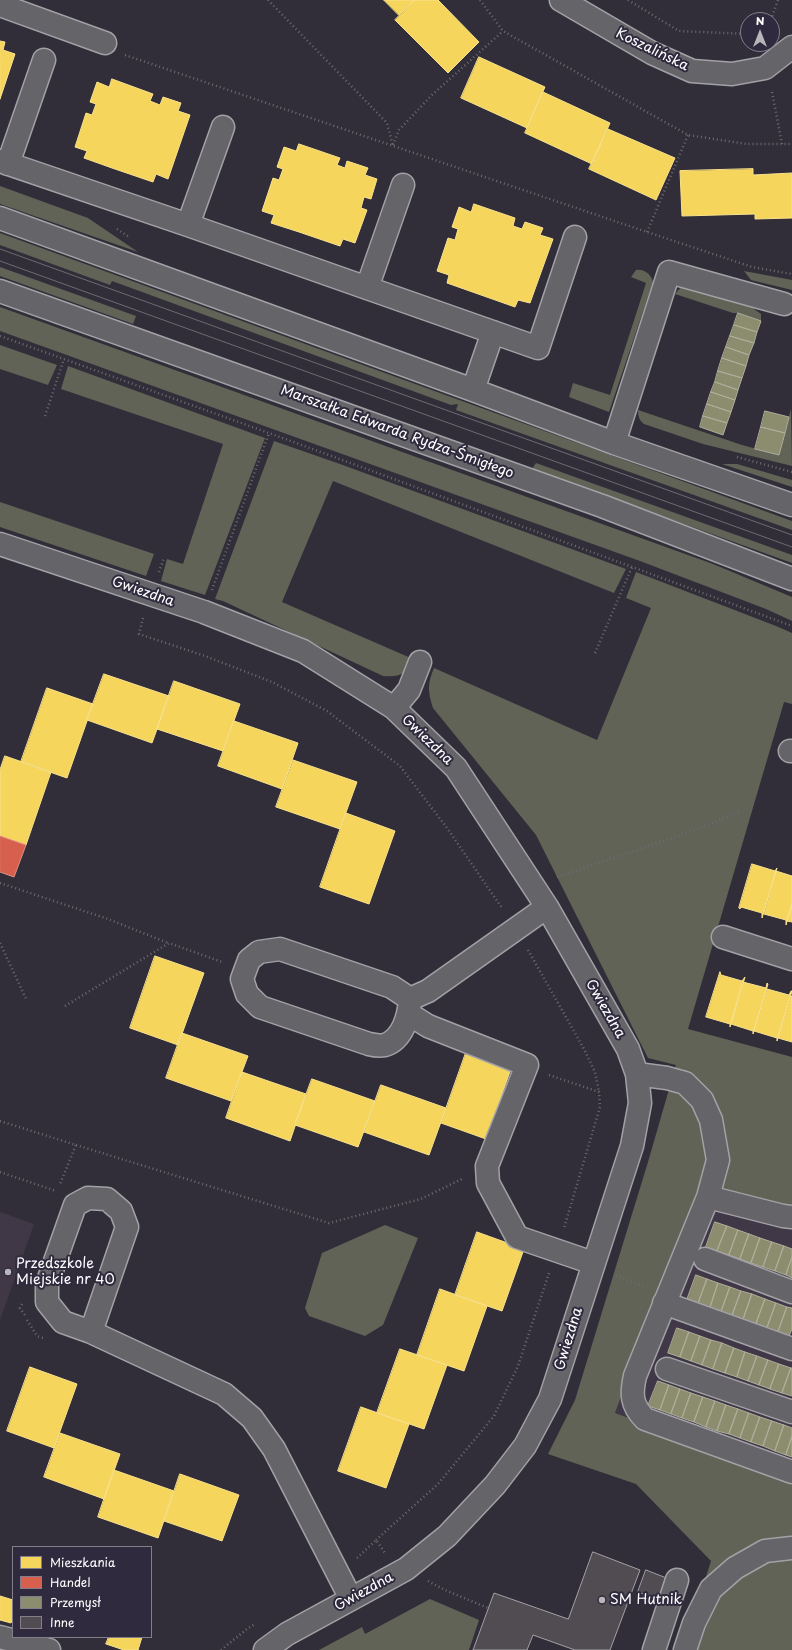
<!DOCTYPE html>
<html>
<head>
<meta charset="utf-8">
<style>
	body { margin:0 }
	#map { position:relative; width:792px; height:1650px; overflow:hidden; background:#312e39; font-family:"Playpen Sans",sans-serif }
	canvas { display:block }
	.legend { position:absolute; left:12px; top:1546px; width:140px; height:92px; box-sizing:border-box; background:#2f2a3d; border:1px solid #827f8b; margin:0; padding:5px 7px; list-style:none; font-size:12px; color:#fff }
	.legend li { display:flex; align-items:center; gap:8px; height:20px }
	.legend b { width:20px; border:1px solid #827f8b }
	.north { position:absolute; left:740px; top:12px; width:40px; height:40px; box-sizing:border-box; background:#2f2a3d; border:1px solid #827f8b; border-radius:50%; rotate:0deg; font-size:11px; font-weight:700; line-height:16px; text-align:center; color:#fff }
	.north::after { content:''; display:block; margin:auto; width:14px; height:18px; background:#b7b6ba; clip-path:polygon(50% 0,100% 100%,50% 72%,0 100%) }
</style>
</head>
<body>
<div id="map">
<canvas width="792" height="1650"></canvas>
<ul class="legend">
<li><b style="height:11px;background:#f6d55c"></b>Mieszkania</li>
<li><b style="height:11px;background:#d6604d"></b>Handel</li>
<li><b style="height:11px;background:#8c8c6e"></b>Przemysł</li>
<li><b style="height:11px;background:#514c52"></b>Inne</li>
</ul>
<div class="north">N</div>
</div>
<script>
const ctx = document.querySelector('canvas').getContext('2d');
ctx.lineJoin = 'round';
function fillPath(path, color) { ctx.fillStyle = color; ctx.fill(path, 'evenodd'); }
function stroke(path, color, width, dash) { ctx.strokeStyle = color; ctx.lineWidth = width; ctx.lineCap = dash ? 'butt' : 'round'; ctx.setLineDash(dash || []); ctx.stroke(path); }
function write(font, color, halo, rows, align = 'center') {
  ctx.font = font + ' "Playpen Sans",sans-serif'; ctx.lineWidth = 4; ctx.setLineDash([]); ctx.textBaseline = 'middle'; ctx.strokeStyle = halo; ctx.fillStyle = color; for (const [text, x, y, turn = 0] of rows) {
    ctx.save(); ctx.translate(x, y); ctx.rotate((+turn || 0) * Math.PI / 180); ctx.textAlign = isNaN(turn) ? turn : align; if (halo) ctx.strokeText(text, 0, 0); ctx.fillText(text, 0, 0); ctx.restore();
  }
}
const built = new Path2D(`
	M698,1189L792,1219V1477L615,1413Z
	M0,1212L34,1224L0,1320Z`);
const green = new Path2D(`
	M0,186L88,218L138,252L0,204Z
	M0,233L792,521V530L456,410L458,404L451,405L112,281L110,285L0,245Z
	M0,267L136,316L133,324L0,276Z
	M636,270C644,269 651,274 653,282L609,412L569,397L573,383L610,395L646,283L631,277Z
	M744,271L792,280V290L751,280Z
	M682,286L743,301L761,314V321L738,313H733L675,294Z
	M0,307L713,564L792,597V621L766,609L640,561L0,331Z
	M0,345L57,365L48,385L0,369Z
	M68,366L265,438L205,595L161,581L167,559L183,564L223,444L61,389Z
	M791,409L792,466L703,444L644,424C639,420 638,416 638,410L742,445L779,455Z
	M274,441L340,464L626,569L614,593L333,481L282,602L413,659C404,675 401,677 383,676L223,601L215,599Z
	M536,463L792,555V563L532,469Z
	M722,464H737L792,480V487Z
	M0,502L154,554L146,576L0,527Z
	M636,572L776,626L792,633V704L784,702L688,1029L792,1057V1219L698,1189L615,1413L792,1477V1650H683L711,1561L636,1484L548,1454L575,1400L648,1162L676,1065L648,1058L536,835L433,708C428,691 427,685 434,668L597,740L651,608L626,598Z
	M385,1225L418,1238L383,1325L365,1336L309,1316L305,1308L322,1253Z
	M430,1599L479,1620L469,1650H319L362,1627L365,1634Z`);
const homes = new Path2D(`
	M384,0H415L399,15Z
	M415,0H438L479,42L448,73L395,20Z
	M0,41L5,42L3,50L15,54L0,99Z
	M479,57L545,87L527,128L461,98Z
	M112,79L153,94L150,101L160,105L163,97L181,103L178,111L190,115L168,179L156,174L153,182L112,168L84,158L87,151L75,147L86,113L92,115L96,104L90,102L97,82L109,87Z
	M543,92L610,123L592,164L525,133Z
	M608,129L675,158L656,200L589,169Z
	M299,144L340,158L337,165L345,168L347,161L368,168L365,175L377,179L371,199L364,197L361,208L367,210L355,243L343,239L340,246L299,232L271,223L274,215L262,211L273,178L279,180L283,169L277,167L284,147L296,151Z
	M753,169V175L792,173V218L755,219V214L682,216L680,171Z
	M474,204L515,218L513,226L522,229L525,222L543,228L540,235L553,239L530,303L518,300L515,307L447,283L449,275L437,271L448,238L455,240L458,229L452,227L459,207L471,212Z
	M104,674L169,696L152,743L87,720Z
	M174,681L240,704L223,751L157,729Z
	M47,688L93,704L67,778L21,762Z
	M234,721L298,743L282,789L218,766Z
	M5,756L51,772L26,845L0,836V770Z
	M293,760L357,782L340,829L276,807Z
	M346,813L395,831L369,904L320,887Z
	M752,864L775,871L777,868L762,918V913L741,907L740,909L739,908Z
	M776,871L792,876V904L786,925V920L764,914Z
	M792,904V922L787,921Z
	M155,956L204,973L178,1045L130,1028Z
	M720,972L721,975L742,981L745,977L730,1027V1024L706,1017Z
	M743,982L766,988L767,983L768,984L753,1034V1031L731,1024Z
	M767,989L789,995L791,991H792L777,1041V1038L754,1031Z
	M791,996H792V1042L778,1038Z
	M182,1033L248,1056L231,1101L166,1078Z
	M467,1050L512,1066L486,1139L441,1123Z
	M242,1072L306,1094L290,1141L226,1118Z
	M312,1079L375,1101L358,1147L295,1125Z
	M381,1085L446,1108L429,1155L364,1132Z
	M477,1232L524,1249L502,1311L455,1295Z
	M440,1289L487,1306L464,1371L417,1355Z
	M400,1349L447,1365L424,1429L377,1413Z
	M30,1367L77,1384L54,1448L7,1431Z
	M361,1407L409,1424L386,1488L338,1471Z
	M60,1433L120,1454L104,1499L44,1477Z
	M114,1470L174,1491L158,1538L98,1517Z
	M180,1474L239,1495L222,1541L164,1521Z
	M0,1596L13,1600V1618L11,1623L0,1620Z
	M109,1637H142L138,1650H124L106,1644Z`);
const shops = new Path2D(`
	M0,836L26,845L14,877L0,872Z`);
const industry = new Path2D(`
	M738,313L761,321L757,332L734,325Z
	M734,325L757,332L754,343L730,336Z
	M730,336L754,343L749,355L726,347Z
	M726,347L749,355L746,366L722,358Z
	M722,358L746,366L742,378L718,371Z
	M718,371L742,378L738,390L715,382Z
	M715,382L738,390L735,400L711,392Z
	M711,392L735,400L731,412L707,404Z
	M707,404L731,412L727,423L703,416Z
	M765,411L789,417L785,433L761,427Z
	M703,416L727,423L723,435L700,427Z
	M761,427L785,433L779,455L755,449Z
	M715,1222L727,1226L717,1251L706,1247Z
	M727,1226L738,1230L729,1255L717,1251Z
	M738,1230L749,1234L740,1259L729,1255Z
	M749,1234L760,1238L751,1263L740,1259Z
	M760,1238L772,1242L763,1267L751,1263Z
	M772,1242L784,1246L775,1271L763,1267Z
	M784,1246L792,1249V1257L786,1275L775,1271Z
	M792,1257V1278L786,1275Z
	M696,1275L707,1279L698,1304L687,1300Z
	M707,1279L718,1283L710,1308L698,1304Z
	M718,1283L730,1287L721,1312L710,1308Z
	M730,1287L741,1291L732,1316L721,1312Z
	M741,1291L752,1294L743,1320L732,1316Z
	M752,1294L765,1299L756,1324L743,1320Z
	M765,1299L776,1303L767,1328L756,1324Z
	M776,1303L787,1307L778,1332L767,1328Z
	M787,1307L792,1308V1329L789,1336L778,1332Z
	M677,1328L689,1332L680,1357L668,1353Z
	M689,1332L700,1336L691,1361L680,1357Z
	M700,1336L711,1340L702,1365L691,1361Z
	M711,1340L722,1343L713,1369L702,1365Z
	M722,1343L734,1348L725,1373L713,1369Z
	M734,1348L745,1352L737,1377L725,1373Z
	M745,1352L757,1356L748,1381L737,1377Z
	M757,1356L768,1360L759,1385L748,1381Z
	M768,1360L779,1364L770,1389L759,1385Z
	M779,1364L791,1368L782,1393L770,1389Z
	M791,1368H792V1396L782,1393Z
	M658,1381L669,1385L660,1410L648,1406Z
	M669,1385L680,1389L671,1414L660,1410Z
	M680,1389L691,1393L682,1418L671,1414Z
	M691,1393L703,1397L694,1422L682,1418Z
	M703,1397L715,1401L706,1427L694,1422Z
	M715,1401L726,1405L717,1431L706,1427Z
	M726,1405L738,1409L729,1434L717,1431Z
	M738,1409L749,1413L740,1438L729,1434Z
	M749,1413L760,1417L751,1442L740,1438Z
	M760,1417L772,1421L763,1446L751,1442Z
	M772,1421L784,1425L775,1451L763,1446Z
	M784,1425L792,1428V1436L786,1455L775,1451Z
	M792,1436V1457L786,1455Z`);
const building = new Path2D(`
	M593,1552L640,1570L610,1650H575L533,1635L527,1650H473L494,1593L568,1619Z
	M646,1570L669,1579L661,1601L638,1592Z`);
const path = new Path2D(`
	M268,0L387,123L393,146
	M480,0L503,31L688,135L747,144H792
	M628,0L679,31L748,34
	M771,20L778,0
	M125,55L647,232L752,267L792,274
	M772,92L782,144
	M393,145L399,130L432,95L503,31
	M117,229L129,237
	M647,232L688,135
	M0,336L269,433L792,626
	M45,416L64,359
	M737,457L792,472
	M159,572L164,558
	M212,590L269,433
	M143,618L139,634L205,656L272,682L327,711L400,766L447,828L502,908
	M595,653L632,567
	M557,877L687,833L740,812
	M0,883L108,919L168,943
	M0,943L27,1001
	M528,950L584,1049L595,1072L599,1092
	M65,1006L169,943L222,962
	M549,1075L599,1092L600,1107L564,1228
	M0,1121L76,1145L60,1184
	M76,1145L329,1223L421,1199L464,1178
	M0,1172L56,1191
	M616,1276L645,1287
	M22,1304L20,1308L25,1315
	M27,1320L37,1336L43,1338
	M376,1540L438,1484L494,1416L518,1366L549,1273
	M357,1558L376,1540L385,1553
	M428,1581L445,1590L488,1608
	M221,1650L247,1629L255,1624`);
const minor = new Path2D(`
	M561,0L652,53L692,71L732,74L765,68L792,47
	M0,5L105,43
	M0,161L188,225L538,348L575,237
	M8,164L44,60
	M0,218L473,390L614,443L792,505
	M188,225L223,127
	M367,288L403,185
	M0,291L602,506L792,579
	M473,390L493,332
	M614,443L669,272L784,304
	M0,544L204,612L303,651L394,708L456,768L547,907L628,1049L637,1074L640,1103L632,1146L550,1399L525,1446L495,1485L447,1536L406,1569L287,1634L265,1650
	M394,708L409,690L420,662
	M790,751H792
	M723,937L792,959
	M410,999C409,1016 403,1039 385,1045C380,1046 373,1045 369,1044L260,1007L247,994L242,979L249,960L259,952L280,949L392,987L410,999L428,991L547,907
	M409,1014L428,1026L527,1065L487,1166L488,1183L517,1237L593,1263
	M637,1074L667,1078L685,1083L702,1100L711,1120L718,1160L708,1197L635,1376C631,1394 631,1405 645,1419L792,1472
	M708,1197L783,1216L792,1217
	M705,1259L792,1292
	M664,1303L792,1349
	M91,1332L127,1227L121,1211L107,1199L88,1198L75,1205L47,1284V1302L63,1322L91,1332L224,1394L252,1418L274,1449L351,1599
	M667,1369L792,1412
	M0,1637L49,1650
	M654,1650L677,1580
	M685,1650L694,1623L711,1589L735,1568L765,1551L792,1548`);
const tram = new Path2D(`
	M0,249L792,535
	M0,261L792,547`);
const markers = [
	[8,1272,4,"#b7b6ba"],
	[602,1600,4,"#b7b6ba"]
];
const streetNames = [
	["Koszalińska",652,50,26],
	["Marszałka Edwarda Rydza-Śmigłego",397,432,20],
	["Gwiezdna",143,592,19],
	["Gwiezdna",427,740,44],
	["Gwiezdna",605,1009,60],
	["Gwiezdna",569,1339,-73],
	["Gwiezdna",364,1592,-29]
];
const poiNames = [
	["Przedszkole",16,1264],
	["Miejskie nr 40",16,1280],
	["SM Hutnik",610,1600]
];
fillPath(built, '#413847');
fillPath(green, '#616357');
fillPath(homes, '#f6d55c');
stroke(homes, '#f9e28d', 1);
fillPath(shops, '#d6604d');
stroke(shops, '#e29082', 1);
fillPath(industry, '#8c8c6e');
stroke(industry, '#aeae9a', 1);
fillPath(building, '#514c52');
stroke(building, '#a2a1a6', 1);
stroke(minor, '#a2a1a6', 25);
stroke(path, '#6d6b71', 2.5, [1, 3]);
stroke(minor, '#656469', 22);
stroke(tram, '#6d6b71', 1);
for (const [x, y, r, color] of markers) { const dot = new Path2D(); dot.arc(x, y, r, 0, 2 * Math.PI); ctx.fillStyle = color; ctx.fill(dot); stroke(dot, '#2f2a3d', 1.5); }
write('14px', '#fff', '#2f2a3d', streetNames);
write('14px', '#fff', '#2f2a3d', poiNames, 'left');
</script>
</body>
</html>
